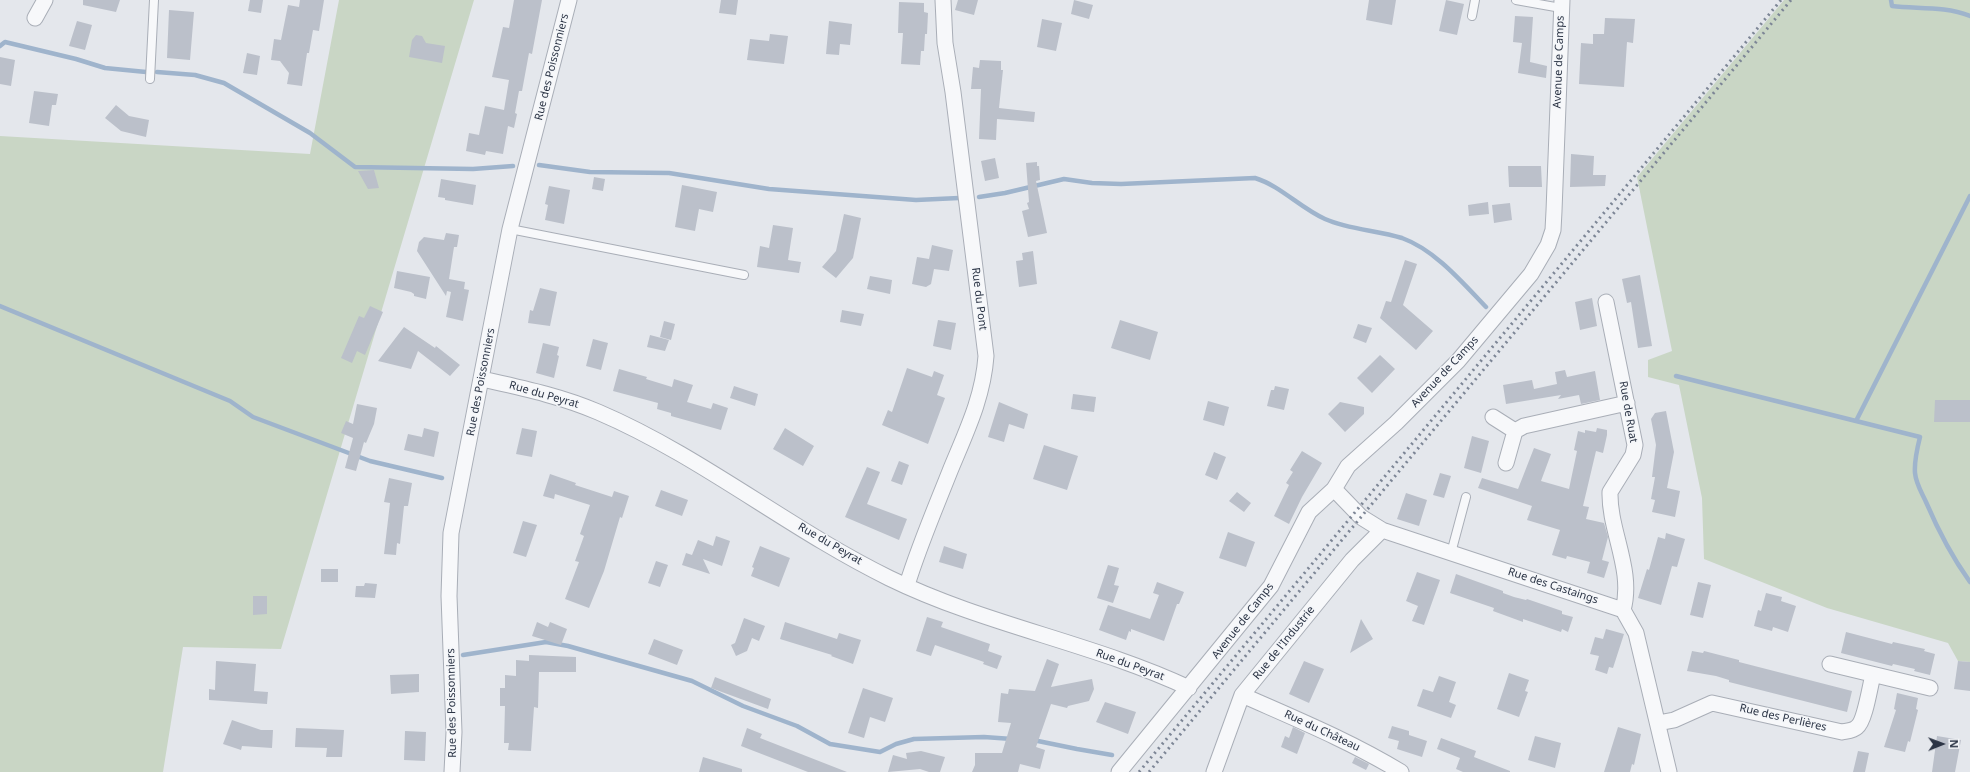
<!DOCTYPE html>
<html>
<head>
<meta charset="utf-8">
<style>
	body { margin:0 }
	#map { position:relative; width:1970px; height:772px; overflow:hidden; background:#e4e7ec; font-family:"Noto Sans",sans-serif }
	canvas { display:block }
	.north { position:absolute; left:1922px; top:724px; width:40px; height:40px; -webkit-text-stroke:3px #f4f6f9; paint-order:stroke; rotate:89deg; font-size:11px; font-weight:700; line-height:16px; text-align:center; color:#2b3445 }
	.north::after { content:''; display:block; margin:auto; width:14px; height:18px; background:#2b3445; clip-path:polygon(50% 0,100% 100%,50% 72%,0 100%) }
</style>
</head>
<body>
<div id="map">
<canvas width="1970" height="772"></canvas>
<div class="north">N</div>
</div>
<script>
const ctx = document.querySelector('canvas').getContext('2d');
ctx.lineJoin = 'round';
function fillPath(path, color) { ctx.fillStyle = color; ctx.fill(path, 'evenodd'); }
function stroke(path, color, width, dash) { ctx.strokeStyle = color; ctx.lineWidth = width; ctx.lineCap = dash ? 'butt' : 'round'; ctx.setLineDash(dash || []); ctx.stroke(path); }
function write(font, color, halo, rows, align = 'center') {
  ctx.font = font + ' "Noto Sans",sans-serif'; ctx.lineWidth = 3; ctx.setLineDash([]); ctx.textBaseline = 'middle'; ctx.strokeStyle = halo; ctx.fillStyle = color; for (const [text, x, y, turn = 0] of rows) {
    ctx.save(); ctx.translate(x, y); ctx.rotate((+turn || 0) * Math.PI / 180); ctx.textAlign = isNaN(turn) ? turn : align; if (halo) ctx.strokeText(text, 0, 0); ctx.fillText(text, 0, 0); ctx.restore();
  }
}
const green = new Path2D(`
	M339,0H474L281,649L183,647L163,772H0V136L310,154Z
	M1784,0H1970V662L1958,661L1948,643L1827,608L1704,559L1702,498L1679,385L1648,377V360L1672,351L1637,177Z`);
const stream = new Path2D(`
	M1891,0L1892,6C1918,9 1945,6 1970,16
	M0,46L5,42L76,59L105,68L146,72
	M157,72L195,75L224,83L310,133L355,167L473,169L513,166
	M539,165L590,172L669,173L769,189L916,200L959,198
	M979,197L1005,193L1064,179L1092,183L1121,184L1255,178C1281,186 1300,208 1325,219C1350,230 1377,230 1402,238C1435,250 1462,282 1486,307
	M0,306L230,401L253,417L370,461L442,478
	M1676,376L1920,437C1917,449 1914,461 1915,473C1916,484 1922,493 1926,502C1938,530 1952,557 1970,582
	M1856,421L1970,196
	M463,655L546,642L568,646L692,681L743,706L797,726L830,744L880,752L896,744L914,739L984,737L1012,739
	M1033,740L1077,749L1112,755`);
const building = new Path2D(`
	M83,0H120L116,12L83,5Z
	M250,0H263L261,13L248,11Z
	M300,0H324L319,31L313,30L309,53H307L302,86L287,84L289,73L280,61L271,60L274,39L281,40L288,5L299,7Z
	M514,0H542L532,54L529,53L522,91H519L515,113L517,114L514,128L508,126L503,154L486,151L485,155L466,151L469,133L479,135L485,106L504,110L509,80L492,77L503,27L509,28Z
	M721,0H738L736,15L719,13Z
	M958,0H978L974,15L955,10Z
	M1074,0L1093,5L1089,19L1071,14Z
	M1369,0H1396L1392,25L1366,20Z
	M1446,0L1464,4L1457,35L1439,31Z
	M899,2L924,3V12L928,13L927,34H925L924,51H921L920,65L901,64L903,33H898Z
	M169,10L194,12L190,60L167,58Z
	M1515,16L1533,17L1530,62L1547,66L1546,78L1518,73L1522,43L1513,42Z
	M1605,18L1635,19L1633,43L1627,42L1624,87L1579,84L1581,43L1593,44V34H1604Z
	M1042,19L1062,23L1056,51L1037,47Z
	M77,21L92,25L85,50L69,46Z
	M829,21L852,24L850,45L840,44L839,55L826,54Z
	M770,34L788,36L784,64L747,60L750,39L769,41Z
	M416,35L422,36L426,43L445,46L442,63L409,57L412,40Z
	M247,53L260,56L257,75L243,73Z
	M0,57L15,60L11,86L0,84Z
	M980,60L1001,61V70H1003L999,108L1035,112L1034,122L997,119L996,140L979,139L981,89H971L973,67L979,68Z
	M34,91L58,94L56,105H52L49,126L29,123Z
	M116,105L129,116L149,120L146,137L121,131L105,118Z
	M1571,154L1594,156L1593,175H1606L1605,186L1570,187Z
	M995,158L999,178L985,181L981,161Z
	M1037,162V166H1039L1040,180L1036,181L1047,233L1028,237L1022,211L1029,209L1027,203L1029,202L1026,163Z
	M1508,166H1541L1542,187H1509Z
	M374,170L379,188L368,189L358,171Z
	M594,177L605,179L603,191L592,189Z
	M441,179L476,185L473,205L445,200V198L438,197Z
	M682,185L717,192L713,212L699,209L695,231L675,227Z
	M549,186L570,190L564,224L545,220L548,205L545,204Z
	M1488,202L1489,214L1469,216L1468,205Z
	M1510,203L1512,220L1494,223L1492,205Z
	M844,214L861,218L853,258L836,278L822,267L836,251Z
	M773,225L793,228L788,260L801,262L799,273L757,267L760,246L769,248Z
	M446,233L459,235L457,247H454L449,279L465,282L464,289L469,290L463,321L446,317L451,292L447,291L446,296L417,251L419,242L424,237L444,240Z
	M932,245L953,250L949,271L934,269L931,284L926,287L912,284L917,257L929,259Z
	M1033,251L1037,284L1019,287L1016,261L1023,260L1022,253Z
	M1405,260L1417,264L1403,305L1433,331L1416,350L1380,318L1386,301L1391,302Z
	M397,271L430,277L426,299L414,296V294L411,292L394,288Z
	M1640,275L1652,346L1638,348L1631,302L1627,303L1622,279Z
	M870,276L892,280L890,294L867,289Z
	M540,288L557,292L550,326L528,323L530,310L533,311Z
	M1592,298L1597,326L1580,330L1575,302Z
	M370,306L383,312L365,355L357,351L352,363L341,358L359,316L364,318Z
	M842,310L864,314L861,326L840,322Z
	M938,320L956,323L951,350L933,346Z
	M1120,320L1158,332L1150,360L1111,348Z
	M664,321L675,324L671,340L660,337Z
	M1358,324L1372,328L1366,343L1353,338Z
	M404,327L435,348L436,346L460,365L450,376L418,351L411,369L378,361Z
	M650,335L669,340L665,351L647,347Z
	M593,339L608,343L601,370L586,366Z
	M543,343L559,347L557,355L559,356L554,378L536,373Z
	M1380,355L1395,369L1372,393L1357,378Z
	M907,368L932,377L934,371L944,375L937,395L945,398L928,444L882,425L888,410L892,412Z
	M619,369L647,377L646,379L672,387L674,379L693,385L687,402L711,409L713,403L728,408L721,430L671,416V413L657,409L658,403L613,391Z
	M1565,370L1567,377L1595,371L1600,400L1581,404L1579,395L1558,399L1561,395L1506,404L1503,385L1532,380L1534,389L1557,384L1555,372Z
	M734,386L758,394L755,406L730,398Z
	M1275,386L1289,389L1284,410L1267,406L1271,390H1274Z
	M1073,394L1096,397L1094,412L1071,409Z
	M1935,400H1970V422H1934Z
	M1208,401L1229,407L1224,426L1203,420Z
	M999,402L1028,414L1024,429L1009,424L1004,442L988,437Z
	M1340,402L1364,407V414L1345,432L1328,414Z
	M357,404L377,408L374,424L366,443L364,442L356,471L345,468L353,438L341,433L346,421L353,424Z
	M1666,411L1674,452L1667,488L1680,491L1675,517L1652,512L1655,500L1651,499L1655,477H1652L1656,445L1651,419L1655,413Z
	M424,428L439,432L434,457L404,450L408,434L422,437Z
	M522,428L537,431L532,457L516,454Z
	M785,428L814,446L803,466L773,449Z
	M1597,428L1607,430V435L1603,453L1596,451L1583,506L1589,507L1586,519L1604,523L1608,537L1602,560L1609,562L1604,578L1587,573L1590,562L1567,556L1566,559L1552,555L1560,530L1527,520L1532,506L1478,488L1482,478L1518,489L1534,448L1551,454L1541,481L1569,489L1577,451L1574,450L1578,431L1585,433V430L1596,432Z
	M1472,436L1489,441L1481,473L1464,468Z
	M1044,445L1078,456L1067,490L1033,479Z
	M1302,451L1322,463L1302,497L1289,524L1274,516L1289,485L1286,483L1293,472L1290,470Z
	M1214,452L1226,457L1217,480L1205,475Z
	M899,461L909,465L902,485L891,481Z
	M867,467L880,472L867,504L907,519L899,540L845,517Z
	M1440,473L1451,476L1444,498L1433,495Z
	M550,474L576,483L575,485L612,497L614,491L629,496L622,518L620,517L604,571L589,608L565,599L579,562L575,561L584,536L580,534L590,505L555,494L554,499L543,496Z
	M389,478L412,483L408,506H404L400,544L397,543L396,555L384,554L390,503L384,502Z
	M661,490L688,500L682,516L655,506Z
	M1237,492L1251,503L1244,512L1229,501Z
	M1406,493L1427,500L1419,526L1397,519Z
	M523,521L537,525L526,557L513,553Z
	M1228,532L1255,542L1246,567L1219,558Z
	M1666,533L1685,539L1677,567L1672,566L1661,605L1638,598L1647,569L1649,570L1658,537L1665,539Z
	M716,536L730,541L722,566L703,559L710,574L682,565L686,553L692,555L698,540L713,546Z
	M760,546L790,558L779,587L751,576L754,568L752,567Z
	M944,546L967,554L963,569L939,562Z
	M656,561L668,565L660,587L648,583Z
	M1108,565L1119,568L1114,585L1119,586L1113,603L1097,598Z
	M321,569H338V582H321Z
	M1417,572L1440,580L1424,625L1412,621L1418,606L1406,601Z
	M1456,574L1503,591V593L1514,597L1526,600L1527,599L1562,611V614L1573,617L1568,632L1562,629L1561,632L1523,619V622L1493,611L1494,608L1450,593Z
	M1157,582L1184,592L1179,604H1177L1164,641L1131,629V632L1129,631L1126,640L1099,630L1108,605L1150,619L1159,595L1153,593Z
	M1698,582L1711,585L1703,618L1690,615Z
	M365,583L377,584L375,598L355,597L356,586H364Z
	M1766,593L1782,597L1781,601L1796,606L1788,632L1773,627L1772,631L1754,626L1758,610L1761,611Z
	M253,596H267V614L253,615Z
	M927,617L943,622L941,627L990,644L988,651L1002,656L997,669L983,664L984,662L935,645L931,656L916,651Z
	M744,618L765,626L759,641L752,638L747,651L736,656L731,645L735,643Z
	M1361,619L1373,639L1350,653Z
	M537,622L548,627L550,622L567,629L561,645L532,636Z
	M785,622L837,639L839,633L861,640L853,664L831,656L832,655L780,639Z
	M1606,629L1624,634L1613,668L1609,667L1607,674L1595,670L1599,656L1590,654L1595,637L1603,639Z
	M1846,632L1892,644L1893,642L1925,649L1924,651L1935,654L1930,675L1914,671L1915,669L1893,664L1892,666L1841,653Z
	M654,639L683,650L677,665L648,654Z
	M1692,651L1703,653L1704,651L1739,660V662L1852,691L1847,712L1729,682V680L1716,676L1687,671Z
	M529,655L576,657V672H539L538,708L534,707L531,751L508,750L509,743H504L505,706H500V688H505V675L516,676V660L529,661Z
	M1047,659L1059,664L1051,687L1092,679L1094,689L1089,701L1068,706L1067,708L1051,704L1036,747L1045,750L1040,769L1020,764L1018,772H972L975,765V753H1002L1011,723L998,722L1001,693L1008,694L1009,689L1035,691Z
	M216,661L256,664L254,691L268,692L267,704L209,700V689L215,690Z
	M1304,661L1324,669L1309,703L1289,694Z
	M1958,661L1970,662V691L1954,689Z
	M1509,673L1529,680L1525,691L1528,692L1519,717L1497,709Z
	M419,674V692L391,694L390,675Z
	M1439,676L1456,682L1449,702L1456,705L1451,718L1417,706L1423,689L1433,692Z
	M715,677L771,699L768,709L711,688Z
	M863,688L893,698L885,722L870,717L864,738L848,733Z
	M1897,693L1918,698L1916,709L1918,710L1910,742L1908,741L1905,752L1884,747L1896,710L1894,709Z
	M1105,702L1136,712L1128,734L1096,722Z
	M232,720L261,730H273L272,748L242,746L241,750L223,744Z
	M1392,726L1409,731V735L1427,741L1422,757L1397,749L1399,741L1388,738Z
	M1293,727L1305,733L1297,754L1281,747L1285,736L1289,738Z
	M1618,727L1641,734L1634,765L1632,764L1630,772H1604Z
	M296,728L344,730L342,757H326L327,748L295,747Z
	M747,728L762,734L760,738L847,772H808L741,746Z
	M405,731L426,732L425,761L404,760Z
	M1535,736L1561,743L1555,768L1528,760Z
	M1937,736L1961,740L1955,772H1932Z
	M1441,738L1476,751L1474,757L1510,771V772H1463L1456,769L1460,758L1437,749Z
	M921,751L945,757L940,772H929L920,769L888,772L893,755L907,759L906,753Z
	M1858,751L1869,753L1865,772H1853Z
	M703,757L742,769V772H699Z
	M1355,757L1369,764L1366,770L1352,763Z`);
const lane = new Path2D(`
	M1516,0L1561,8
	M1472,16L1475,0
	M150,79L154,0
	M510,229L744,275
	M1451,553L1466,497`);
const street = new Path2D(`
	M35,18L45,0
	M1606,302L1635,445L1633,455L1610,492C1609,531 1634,570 1623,610
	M482,379C522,388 561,396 598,412C701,456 789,529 889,578C985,625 1093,643 1189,688
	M1493,417L1515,431
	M1506,463L1515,431L1524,426L1627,403
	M1334,489L1361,517L1382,530L1623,610L1636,633L1669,772
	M907,585C919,546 935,509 950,471C966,432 983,398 986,356L953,92L945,43L943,0
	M1830,664L1930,688
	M1242,695C1296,719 1350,741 1401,772
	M1658,723L1674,720L1712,703L1842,732C1847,731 1853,731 1857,727C1865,721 1870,686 1873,675
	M452,772L454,732L449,596L451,533L510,229L569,0
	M1119,772L1271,586L1309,512L1334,489L1348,466L1396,423L1458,361L1531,274L1548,245L1553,230L1554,211L1562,0
	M1214,772L1242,695L1352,560L1382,530`);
const rail = new Path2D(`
	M1139,772L1781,0
	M1149,772L1791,0`);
const streetNames = [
	["Avenue de Camps",1559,62,-88],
	["Rue des Poissonniers",552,67,-76],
	["Rue du Pont",979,299,83],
	["Avenue de Camps",1445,372,-47],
	["Rue des Poissonniers",481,382,-79],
	["Rue du Peyrat",544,395,16],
	["Rue de Ruat",1628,412,80],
	["Rue du Peyrat",830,544,30],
	["Rue des Castaings",1553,586,18],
	["Avenue de Camps",1243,621,-52],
	["Rue de l'Industrie",1284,643,-51],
	["Rue du Peyrat",1130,665,20],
	["Rue des Poissonniers",452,703,-91],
	["Rue des Perlières",1783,718,13],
	["Rue du Château",1322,731,25]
];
fillPath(green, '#c9d6c5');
stroke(stream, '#9fb4cc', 4.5);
fillPath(building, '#bbc0ca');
stroke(lane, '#a9aeb7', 10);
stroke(street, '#a9aeb7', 17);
stroke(lane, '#f7f8fa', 8);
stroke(street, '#f7f8fa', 15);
stroke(rail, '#7d8696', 3, [2, 4]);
write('11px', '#2b3445', '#f4f6f9', streetNames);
</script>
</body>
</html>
